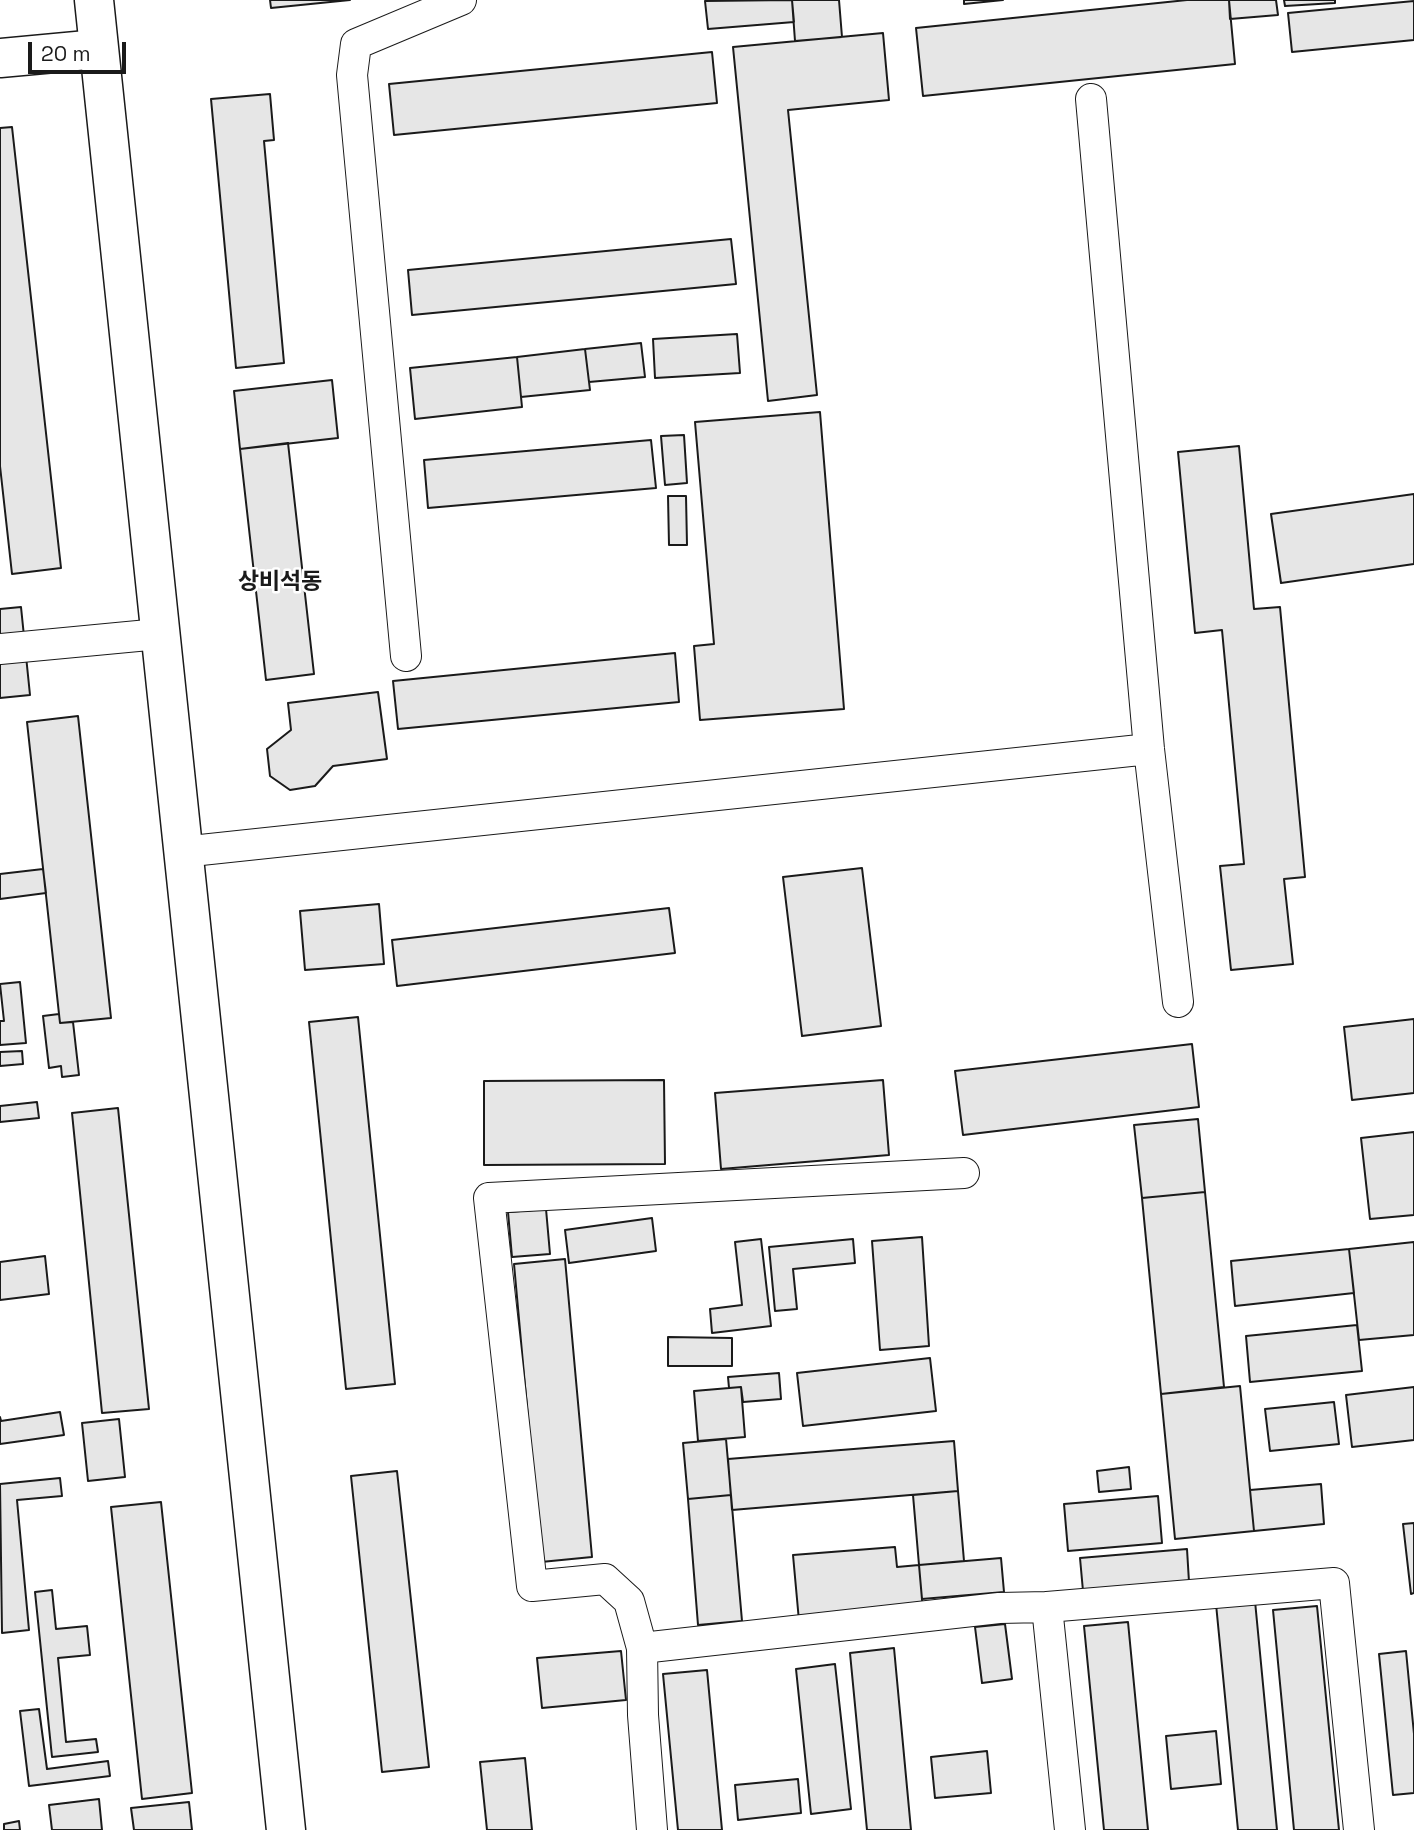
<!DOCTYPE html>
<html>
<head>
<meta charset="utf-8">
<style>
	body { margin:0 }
	#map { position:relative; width:1414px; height:1830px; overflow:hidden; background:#fff; font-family:"Space Grotesk",sans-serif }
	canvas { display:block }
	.scale { position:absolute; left:28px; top:42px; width:98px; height:32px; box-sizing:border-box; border:4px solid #1a1a1a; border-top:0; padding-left:9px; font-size:21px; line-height:24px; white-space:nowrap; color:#1a1a1a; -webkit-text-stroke:5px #fff; paint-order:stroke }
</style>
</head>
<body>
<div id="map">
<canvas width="1414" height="1830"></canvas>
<div class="scale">20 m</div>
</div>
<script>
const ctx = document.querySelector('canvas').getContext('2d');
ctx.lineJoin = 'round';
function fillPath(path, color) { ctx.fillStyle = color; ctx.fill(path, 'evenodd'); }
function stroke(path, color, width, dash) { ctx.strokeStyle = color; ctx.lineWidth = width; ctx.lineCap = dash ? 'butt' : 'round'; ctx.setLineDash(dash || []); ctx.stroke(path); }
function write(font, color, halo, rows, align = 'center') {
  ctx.font = font + ' "Space Grotesk","Noto Sans KR",sans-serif'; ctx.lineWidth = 5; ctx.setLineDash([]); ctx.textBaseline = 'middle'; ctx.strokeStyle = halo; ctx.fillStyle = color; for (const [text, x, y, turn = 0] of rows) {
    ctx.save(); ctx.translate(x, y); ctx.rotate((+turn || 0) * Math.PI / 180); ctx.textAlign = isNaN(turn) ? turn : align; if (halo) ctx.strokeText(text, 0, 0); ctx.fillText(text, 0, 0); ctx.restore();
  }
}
const building = new Path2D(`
	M270,0H350L271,8Z
	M792,0L794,22L708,29L705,1Z
	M792,0H839L842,37L795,41Z
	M964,0H1003L964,4Z
	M1187,0H1229L1235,64L923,96L916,28Z
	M1229,0H1276L1278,15L1230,19Z
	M1284,0H1335V3L1285,6Z
	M1414,1V40L1292,52L1288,13Z
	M883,33L889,100L788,110L817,395L768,401L733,47Z
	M712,52L717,103L394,135L389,84Z
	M270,94L274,140L264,141L284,363L236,368L211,99Z
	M12,127L61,568L12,574L0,466V128Z
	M731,239L736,284L412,315L408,270Z
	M737,334L740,373L655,378L653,339Z
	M641,343L645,377L589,382L585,349Z
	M585,349L590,390L521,397L517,357Z
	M517,357L522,407L415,419L410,368Z
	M332,380L338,438L240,449L234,391Z
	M820,412L844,709L700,720L694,646L714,644L695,422Z
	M684,435L687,483L665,485L661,436Z
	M651,440L656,488L428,508L424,460Z
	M288,443L314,674L266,680L240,449Z
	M1239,446L1254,609L1280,607L1305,877L1284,879L1293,964L1231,970L1220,866L1244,864L1222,630L1195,633L1178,452Z
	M1414,494V564L1281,583L1271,514Z
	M668,496H686L687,545H669Z
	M21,607L30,695L0,698V609Z
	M675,653L679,702L398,729L393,681Z
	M378,692L387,759L333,766L315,786L290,790L270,776L267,749L291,730L288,703Z
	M78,716L111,1018L60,1023L27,722Z
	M862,868L881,1026L802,1036L783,877Z
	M43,869L46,893L0,899V874Z
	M379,904L384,964L305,970L300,911Z
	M669,908L675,953L397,986L392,940Z
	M20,982L26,1043L0,1045V1021H4L0,984Z
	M59,1014L60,1023L73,1022L79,1075L62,1077L61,1066L49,1068L43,1016Z
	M358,1017L395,1384L346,1389L309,1022Z
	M1414,1019V1093L1352,1100L1344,1027Z
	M1192,1044L1199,1107L963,1135L955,1071Z
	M22,1051L23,1064L0,1066V1052Z
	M664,1080L665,1164L484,1165V1081Z
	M883,1080L889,1155L721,1169L715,1093Z
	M37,1102L39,1118L0,1122V1106Z
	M118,1108L149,1409L102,1413L72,1113Z
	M1198,1119L1205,1192L1142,1198L1134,1125Z
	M1414,1132V1215L1370,1219L1361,1138Z
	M1205,1192L1224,1387L1161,1394L1142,1198Z
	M546,1209L550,1254L512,1257L508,1212Z
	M652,1218L656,1251L569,1263L565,1230Z
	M922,1237L929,1346L880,1350L872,1241Z
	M761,1239L771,1326L712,1333L710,1309L742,1305L735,1242Z
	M853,1239L855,1263L793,1269L797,1309L775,1311L769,1247Z
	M1414,1242V1335L1359,1340L1349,1249Z
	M1349,1249L1354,1293L1235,1306L1231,1261Z
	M45,1256L49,1294L0,1300V1262Z
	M565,1259L592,1557L541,1562L514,1264Z
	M1357,1325L1362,1371L1250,1382L1246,1336Z
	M668,1337L732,1338V1366H668Z
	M930,1358L936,1411L803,1426L797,1373Z
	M779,1373L781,1399L743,1402L741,1387L729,1388L728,1377Z
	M1240,1386L1254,1531L1175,1539L1161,1394Z
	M741,1387L745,1437L698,1441L694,1391Z
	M1414,1387V1440L1352,1447L1346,1395Z
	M1334,1402L1339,1444L1270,1451L1265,1409Z
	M60,1412L64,1435L0,1444V1417L1,1421Z
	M119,1419L125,1477L88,1481L82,1423Z
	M726,1439L731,1495L688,1499L683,1443Z
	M954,1441L958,1491L732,1510L728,1459Z
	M1129,1467L1131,1489L1099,1492L1097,1471Z
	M397,1471L429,1767L382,1772L351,1476Z
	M60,1478L62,1496L17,1500L29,1630L2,1633L0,1484Z
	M1321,1484L1324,1524L1254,1531L1250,1490Z
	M958,1491L964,1561L919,1565L913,1495Z
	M731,1495L742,1621L698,1625L688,1499Z
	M1158,1496L1162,1543L1068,1551L1064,1504Z
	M161,1502L192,1793L142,1799L111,1507Z
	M1414,1523V1593L1411,1594L1403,1524Z
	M895,1547L897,1567L919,1565L923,1611L799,1621L793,1555Z
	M1187,1549L1189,1582L1083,1591L1080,1558Z
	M1001,1558L1004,1592L922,1599L919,1565Z
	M52,1590L56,1629L87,1626L90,1655L58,1658L66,1742L96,1739L98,1752L52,1757L35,1592Z
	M1255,1601L1277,1830H1238L1216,1604Z
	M1317,1606L1339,1830H1294L1273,1610Z
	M1128,1622L1148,1830H1104L1084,1626Z
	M1005,1624L1012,1679L982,1683L975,1627Z
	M894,1648L911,1830H867L850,1653Z
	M621,1651L626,1700L542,1708L537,1658Z
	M1406,1651L1414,1734V1793L1393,1795L1379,1654Z
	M835,1664L851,1809L811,1814L796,1669Z
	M707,1670L722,1830H678L663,1674Z
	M39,1709L47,1769L108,1761L110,1776L29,1786L20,1711Z
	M1216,1731L1221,1784L1171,1789L1166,1736Z
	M987,1751L991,1793L935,1798L931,1757Z
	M525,1758L532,1830H487L480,1762Z
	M798,1779L801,1813L738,1820L735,1785Z
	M99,1799L102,1830H52L49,1805Z
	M189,1802L192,1830H134L131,1808Z
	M19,1821L20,1830H4V1824Z`);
const street = new Path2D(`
	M1091,99L1149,749L1178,1002
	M0,649L159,634
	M406,656L352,75L356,44L461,0
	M182,852L1149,749
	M1047,1607L1070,1830
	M642,1648L999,1608L1047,1607L1334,1583L1359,1830
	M652,1830L643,1715L642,1648L629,1601L605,1579L532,1586L489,1198L964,1173`);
const secondary = new Path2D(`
	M0,58L98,49`);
const primary = new Path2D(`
	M94,0L286,1830`);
const quarterNames = [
	["상비석동",280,583]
];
fillPath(building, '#e6e6e6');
stroke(building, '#1a1a1a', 2);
stroke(street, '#1a1a1a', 32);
stroke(secondary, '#1a1a1a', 41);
stroke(primary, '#1a1a1a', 41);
stroke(street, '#fff', 30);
stroke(secondary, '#fff', 38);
stroke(primary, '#fff', 38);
write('bold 23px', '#1a1a1a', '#fff', quarterNames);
</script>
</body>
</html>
